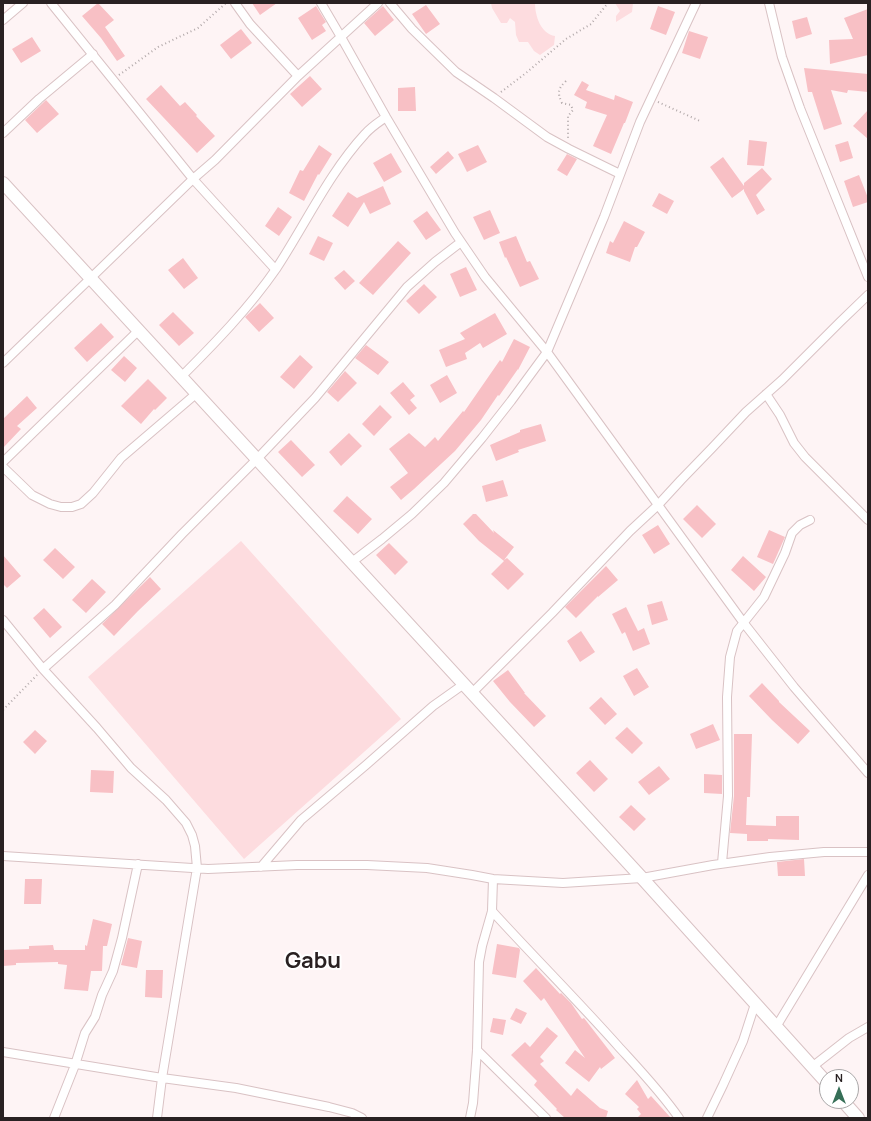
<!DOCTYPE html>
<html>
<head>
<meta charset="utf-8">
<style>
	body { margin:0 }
	#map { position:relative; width:871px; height:1121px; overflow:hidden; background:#fef4f5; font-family:Manrope,sans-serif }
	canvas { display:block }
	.frame { position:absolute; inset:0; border:4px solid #292122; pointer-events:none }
	.north { position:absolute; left:819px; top:1069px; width:40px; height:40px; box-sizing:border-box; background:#fff; border:1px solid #a9a6a7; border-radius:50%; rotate:0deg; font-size:11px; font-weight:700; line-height:16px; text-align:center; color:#292122 }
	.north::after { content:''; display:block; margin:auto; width:14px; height:18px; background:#366f57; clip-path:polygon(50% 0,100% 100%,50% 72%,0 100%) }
</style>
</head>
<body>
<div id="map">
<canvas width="871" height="1121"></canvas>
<div class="frame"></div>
<div class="north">N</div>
</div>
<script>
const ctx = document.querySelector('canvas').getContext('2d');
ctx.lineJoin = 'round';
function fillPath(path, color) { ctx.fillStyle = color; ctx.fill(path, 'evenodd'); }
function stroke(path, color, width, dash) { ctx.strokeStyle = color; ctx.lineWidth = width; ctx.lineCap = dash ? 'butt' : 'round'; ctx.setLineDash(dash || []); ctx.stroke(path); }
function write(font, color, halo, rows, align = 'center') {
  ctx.font = font + ' Manrope,sans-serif'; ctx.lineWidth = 4; ctx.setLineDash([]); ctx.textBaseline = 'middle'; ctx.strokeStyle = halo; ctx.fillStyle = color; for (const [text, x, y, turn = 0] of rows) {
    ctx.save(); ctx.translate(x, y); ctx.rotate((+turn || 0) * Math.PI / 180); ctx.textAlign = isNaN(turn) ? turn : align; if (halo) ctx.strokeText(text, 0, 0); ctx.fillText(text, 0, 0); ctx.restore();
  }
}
const green = new Path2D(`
	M491,3H535C535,16 541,34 555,36L554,45L540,55L534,51L528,42H519L516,35L515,22L510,18L507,23H501L492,8Z
	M615,3H633L632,12L616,22V16L620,11Z
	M241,541L401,719L244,859L88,677Z`);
const building = new Path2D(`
	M98,3L114,20L105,27L125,56L117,61L101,38L82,16Z
	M252,3H277L260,15Z
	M426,5L440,24L426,34L412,14Z
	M316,6L326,22L322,25L326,31L312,40L298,18Z
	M383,6L394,20L375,36L364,23Z
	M658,6L675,12L666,35L650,29Z
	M868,9V55L830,64L829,40L853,39L844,18Z
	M807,17L812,34L796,39L792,21Z
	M241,29L252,43L231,59L220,45Z
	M689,31L708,37L700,59L682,53Z
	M32,37L41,51L21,63L12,49Z
	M804,68L868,74V92L848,90L847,93L831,90L842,124L824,130L812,92H808Z
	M310,76L322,89L302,107L290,94Z
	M582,81L589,85L586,90L614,100L615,95L633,102L625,123H624L611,154L593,146L607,115L585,108L587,102L574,95Z
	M161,85L180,106L185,102L197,115L196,116L215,136L197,153L146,99Z
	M415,87L416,111H398V88Z
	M46,100L59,114L37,133L25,120Z
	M868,110V139L853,126Z
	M749,140L767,142L764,166L747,165Z
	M848,141L853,158L840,162L835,145Z
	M319,145L332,154L319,175L318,174L304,201L289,193L300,170L303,171Z
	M478,145L487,162L467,172L458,154Z
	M448,151L454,158L436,174L430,167Z
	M391,153L402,172L384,182L373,163Z
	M567,154L577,159L567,176L557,170Z
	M723,157L744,186V183L762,168L772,179L756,195L765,210L757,215L744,191V189L732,198L710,167Z
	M859,175L868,198V202L853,207L844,181Z
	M383,186L391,204L370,214L364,202L348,227L332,216L348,192L357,198Z
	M659,193L674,201L667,214L652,206Z
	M278,207L292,217L279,236L265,226Z
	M490,210L500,233L484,240L473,217Z
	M427,211L441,230L426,240L413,221Z
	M624,221L645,232L637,247H635L630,262L606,253L610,241L613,243Z
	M318,236L333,243L324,261L309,254Z
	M516,236L527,262L530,261L539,279L520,287L506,257L505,258L499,242Z
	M398,241L411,253L373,295L359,283Z
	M183,258L198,278L184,289L168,270Z
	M466,267L477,290L460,297L450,274Z
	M344,270L355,281L345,290L334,278Z
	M424,284L437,297L419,314L406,301Z
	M260,303L274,318L259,332L245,317Z
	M173,312L194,333L179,346L159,325Z
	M495,313L507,334L483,348L480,343L465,353L467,359L446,367L439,350L465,339L460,333Z
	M101,323L114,337L87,362L74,348Z
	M514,339L530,347L518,370V369L499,396L498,395L481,420L455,451L414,489L401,500L390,487L408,473L389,449L409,433L425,447L435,437L438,441L463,411L464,412L500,360L502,362Z
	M366,345L389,362L378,375L355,358Z
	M300,355L313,367L294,389L280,377Z
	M124,356L137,368L125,382L111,370Z
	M345,371L357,383L338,402L327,392Z
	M447,375L457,393L440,403L430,385Z
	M148,379L167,398L155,410L154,409L141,424L121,406Z
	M403,382L415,396L410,400L417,408L409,415L390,393Z
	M27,396L37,408L17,426L21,429L3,448V419Z
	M380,405L392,417L374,436L362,424Z
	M541,424L546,441L518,450L519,452L496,461L490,445L520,432V430Z
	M349,433L362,446L341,466L329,452Z
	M291,440L315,465L302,477L278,452Z
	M503,480L508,496L486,502L482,486Z
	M347,496L372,519L358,534L333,511Z
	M697,505L716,524L702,538L683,519Z
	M473,514H476L494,533L493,530L514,547L504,560L507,558L524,574L508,590L491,574L504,561L479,541L463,524Z
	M658,525L670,544L654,554L642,535Z
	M769,530L785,537L773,564L757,557Z
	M389,543L408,562L395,575L376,555Z
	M55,548L75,567L63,579L43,560Z
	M3,555L21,576L7,588L3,584Z
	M743,556L766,577L754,591L731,570Z
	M606,566L618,580L598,597V596L576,618L565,607Z
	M150,577L161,589L138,611L114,636L102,624Z
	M92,579L106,592L86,613L72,600Z
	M662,601L668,620L652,625L647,605Z
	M626,607L638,631L644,628L650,644L633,651L625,632L622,634L612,614Z
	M44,608L62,627L50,638L33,618Z
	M581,631L595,652L580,662L567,641Z
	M637,668L649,687L634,696L623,676Z
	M508,670L525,693H524L546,716L534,727L510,702L493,681Z
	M762,683L779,701V702L810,731L798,744L772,720L749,696Z
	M601,697L617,714L605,725L589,708Z
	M713,724L720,740L696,749L690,734Z
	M627,727L643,743L632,754L615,738Z
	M35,730L47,741L35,754L23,742Z
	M734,734H752L750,797H747L746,825L776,826V816H799V840L768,839V841H747V834L730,833L734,796Z
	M590,760L608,779L594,792L576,773Z
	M659,766L670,779L649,795L638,782Z
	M91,770L114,771L113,793L90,792Z
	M704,774L722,775V794L704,793Z
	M631,805L646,819L634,831L619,817Z
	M804,859L805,876H778L777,862Z
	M25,879H42L41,904H24Z
	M93,919L112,924L107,946H103L102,971H91L88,991L64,989L67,965L58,964V962L16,963V965L3,966V950L29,949V946L53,945L54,950H85V945L87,946Z
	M128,938L142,941L137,968L121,965Z
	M497,944L519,948L520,950L516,978L492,974Z
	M536,968L560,994L561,993L571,1003L582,1019L584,1018L615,1058L601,1069L600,1067L589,1082L565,1063L575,1050L585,1058L544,998L541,1001L523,981Z
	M146,970H163L162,998L145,997Z
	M516,1008L527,1013L521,1024L510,1019Z
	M493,1018L506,1020L503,1035L490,1032Z
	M547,1027L558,1036L540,1057L544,1061L540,1064L571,1096L577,1088L600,1108L608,1111L606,1118H565L556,1110L557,1109L534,1085L537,1081L511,1055L525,1042L530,1047Z
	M637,1080L648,1099L651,1096L671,1118H637L641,1114L637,1109L639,1107L625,1094Z`);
const path = new Path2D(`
	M119,75L158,47L198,28L226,3
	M566,81C558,89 557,92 562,103L571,105L573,110L568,116V138
	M501,92L526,73L566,39L591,24L608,3
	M658,102L700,121
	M3,710L37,675`);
const street = new Path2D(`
	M51,3L193,179L275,269
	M235,3L250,24L298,76
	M321,3L341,37L386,117L455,233L485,277L547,352L743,622L794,687L868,773
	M390,3L412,29L456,72L494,98L547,137L569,149L620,174
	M769,3L782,57L800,108L868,277
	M3,20L23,3
	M3,133L39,99L93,54
	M3,363L193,179L215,160L298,76L378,3
	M182,376C215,343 249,308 276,269C305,225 329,173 365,134C371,127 379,122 386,117
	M766,394L780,415L794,443L805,457L868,520
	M3,462L139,330
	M3,467L32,495L50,504L61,507H72L81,504L93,493L121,458L197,393
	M352,562L382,539L412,514L444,483L482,438L511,401L547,352L604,217L640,122L696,3
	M3,620L43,669L97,728L131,768L166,800L186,823L192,835L195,846L197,868L162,1078L157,1118
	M43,669L115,605L182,534L257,459L315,398L407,287L435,262L461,242
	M472,693L552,613L630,531L658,505L681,480L712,448L746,412L782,380L840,322L868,295
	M3,856L208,869L297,865H367L427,868L472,875L493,879L563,883L642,878L713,865L770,857L824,852H868
	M722,863L728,796L727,697L730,657L737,631L764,597L785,553L792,533L800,525L810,520
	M261,867L301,820L366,765L433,706L464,684
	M492,911C534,957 577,1000 618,1046C639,1069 661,1092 679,1118
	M776,1027L868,875
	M477,1050L546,1118
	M3,1052L162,1078L236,1088L329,1107L352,1113L362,1118
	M812,1067L849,1038L868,1027
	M54,1118L75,1065L85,1033L95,1017L102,995L113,971L122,938L138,864
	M470,1118L473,1103L477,1050L479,962L482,946L492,911L493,879
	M707,1118L723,1085L743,1041L755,1004`);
const secondary = new Path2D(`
	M3,183L642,878L827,1083
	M843,1101L858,1118`);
const townNames = [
	["Gabu",313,962]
];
fillPath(green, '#fddcdf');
fillPath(building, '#f8c0c5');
stroke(street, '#d9c2c4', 10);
stroke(secondary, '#d9c2c4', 14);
stroke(path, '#b2a9aa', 2, [1, 3]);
stroke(street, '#fff', 8);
stroke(secondary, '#fff', 12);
write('bold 22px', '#292122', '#fff', townNames);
</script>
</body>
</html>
